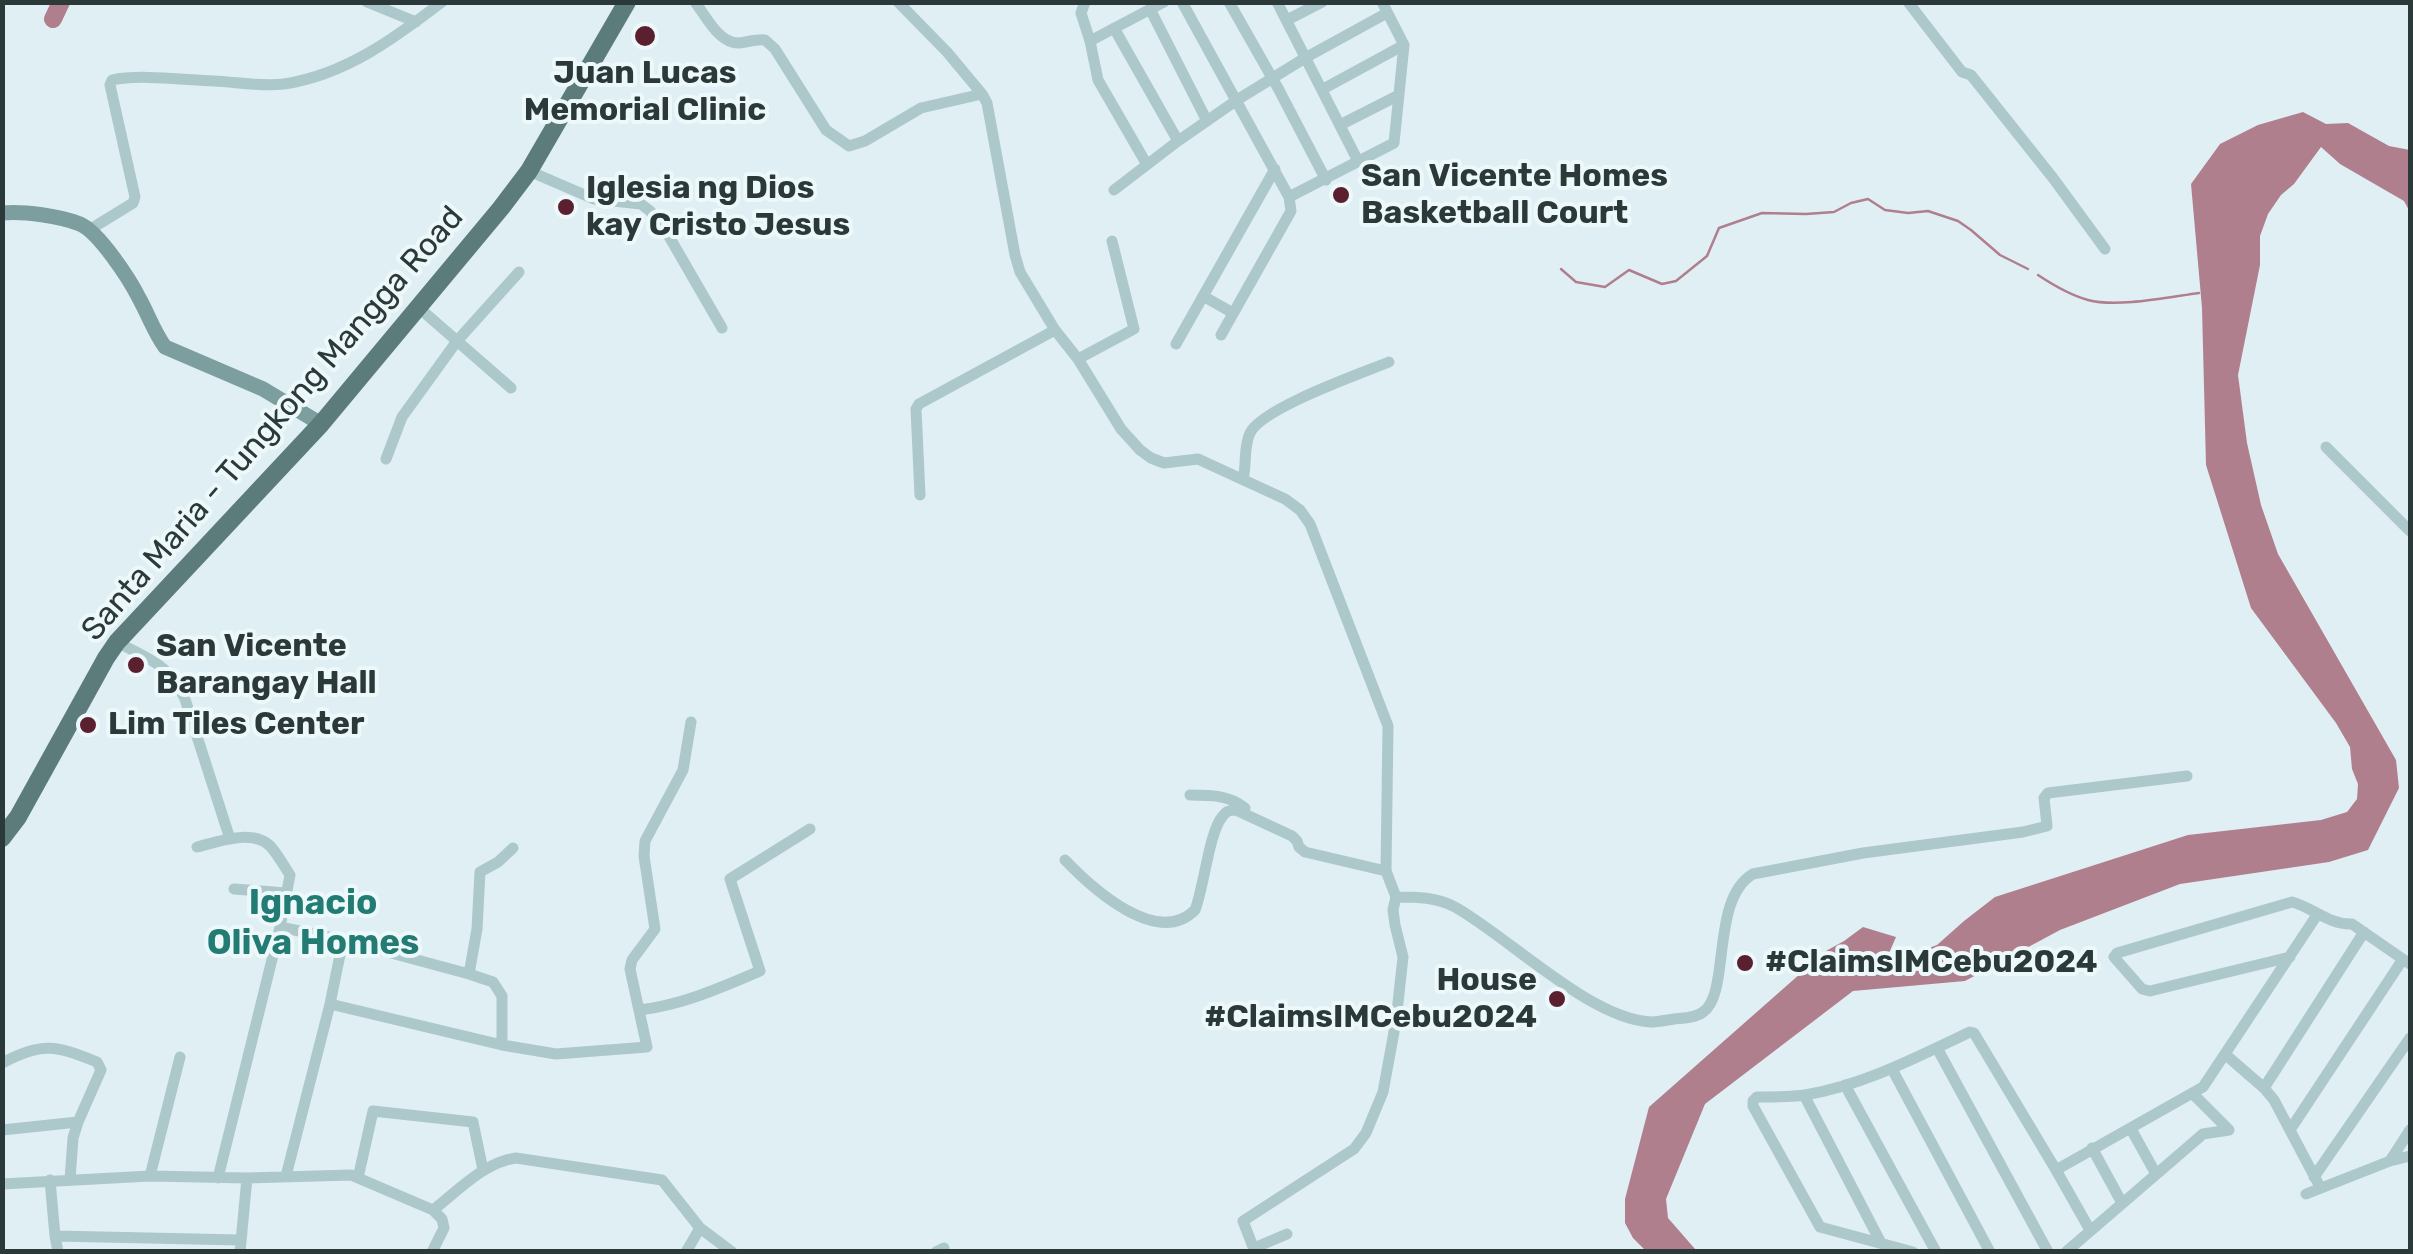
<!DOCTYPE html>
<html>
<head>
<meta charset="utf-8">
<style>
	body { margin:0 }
	#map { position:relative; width:2413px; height:1254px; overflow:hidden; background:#e0eff3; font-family:Rubik,sans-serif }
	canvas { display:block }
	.frame { position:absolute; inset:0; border:5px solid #2b3939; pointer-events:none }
</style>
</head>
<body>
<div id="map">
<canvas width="2413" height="1254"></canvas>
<div class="frame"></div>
</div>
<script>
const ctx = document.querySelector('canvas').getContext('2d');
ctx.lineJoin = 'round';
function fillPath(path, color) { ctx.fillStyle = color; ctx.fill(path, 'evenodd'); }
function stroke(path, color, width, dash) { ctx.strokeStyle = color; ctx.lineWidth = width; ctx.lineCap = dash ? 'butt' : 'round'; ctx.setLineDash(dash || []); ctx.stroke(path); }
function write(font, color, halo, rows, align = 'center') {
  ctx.font = font + ' Rubik,sans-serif'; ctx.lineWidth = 8; ctx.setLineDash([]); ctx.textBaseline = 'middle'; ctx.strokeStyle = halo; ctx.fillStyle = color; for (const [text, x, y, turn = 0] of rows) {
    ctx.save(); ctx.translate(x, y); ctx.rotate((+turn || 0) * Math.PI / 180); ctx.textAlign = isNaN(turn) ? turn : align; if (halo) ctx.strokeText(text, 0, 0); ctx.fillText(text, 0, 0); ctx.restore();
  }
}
const water = new Path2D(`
	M2303,112L2326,124L2348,123L2389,146L2410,150V212L2404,201L2340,164L2321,147L2294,184L2281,195L2268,214L2260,236V265L2238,375L2247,443L2261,505L2278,554L2396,760L2399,788L2368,850L2329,862L2180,884L2060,930L1965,981L1853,991L1705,1104L1666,1199L1668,1218L1695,1249L1701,1251H1646L1633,1238L1625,1223V1199L1649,1107L1826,951L1844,941L1863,927L1896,937L1886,960L1910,955L1937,945L1964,921L1995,897L2188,835L2321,820L2347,812L2357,799L2358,784L2352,769L2350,747L2336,723L2251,608L2206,465L2202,308L2191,184L2220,144L2258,125Z`);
const stream = new Path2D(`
	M1561,269L1576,282L1605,287L1629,270L1662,284L1676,281L1707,256L1719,228L1762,213L1806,214L1834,212L1851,203L1868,199L1885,210L1908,213L1928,211L1958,221L1971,230L2000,255L2028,269
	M2038,275C2053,285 2070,295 2088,300C2117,308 2169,297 2199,293`);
const river = new Path2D(`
	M53,19L61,2`);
const street = new Path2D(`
	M367,2L416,22
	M695,2C706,16 719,44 739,43C748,42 756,39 765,40L775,49L826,130L849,146L865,141L921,108L982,94L987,103L1015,255L1020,272L1055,330L1078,359L1121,429L1140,450L1151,458L1164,463L1198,459L1285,499L1300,510L1310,524L1388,726L1386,871L1396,897L1393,910L1395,925L1403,957L1396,1021L1383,1092L1366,1133L1354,1149L1243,1221L1255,1252
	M898,2L947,52L982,94
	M1085,2L1081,13L1090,41L1098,80L1146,163
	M1182,2L1289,197L1394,143L1404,45L1382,2
	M1229,2L1279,90L1326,180
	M1277,2L1358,161
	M1908,2L1962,72L1971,75L2053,178L2105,249
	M1151,11L1207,121
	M1287,20L1322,2
	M1114,28L1178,141L1237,100L1305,58L1387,13
	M1090,41L1164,2
	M1323,89L1404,45
	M1340,125L1399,95
	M529,171L594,199L641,204L650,211L663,226L722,328
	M1114,190L1178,141
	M89,230L133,203L135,197L110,85L112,80C139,74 185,80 214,81C236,82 262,87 284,84C345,75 395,38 442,2
	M1203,296L1233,313
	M418,307L511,388
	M1221,335L1291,211L1289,197
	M1176,344L1275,169
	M1078,359L1134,329L1112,241
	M2326,447L2410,531
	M386,459L402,417L457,341L519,272
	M1243,479C1247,464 1243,448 1250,433C1262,408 1360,374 1389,362
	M920,495L916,409L919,404L1055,330
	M117,642C150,660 168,663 185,699L230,839
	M1190,795C1210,795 1229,795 1245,808
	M197,847C217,842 254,828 271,847C278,855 284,866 290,875L280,927L218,1178
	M1065,860C1092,888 1157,948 1195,910C1204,887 1209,833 1222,817C1227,810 1229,811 1236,810L1292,836L1297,841L1299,847L1305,852L1386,871
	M234,889L286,893
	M1396,897C1417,897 1436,897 1455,907C1510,938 1590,1019 1651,1022C1658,1022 1667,1020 1674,1019C1683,1018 1696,1018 1703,1012C1731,993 1710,899 1753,874L1863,853L2023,832L2047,826L2044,798L2048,793L2187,776
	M280,927L343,940L469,974L493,982L502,996V1045
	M2290,957L2150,991L2142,989L2114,957L2117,953L2292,902C2312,907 2329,925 2352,924L2410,964
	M469,974L477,929L480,872L498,862L513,848
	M330,1004L502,1045L556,1054L647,1047L630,969L632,960L655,929L644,856L645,841L683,770L691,722
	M639,1010C682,1005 720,988 760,971L730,879L810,829
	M1937,1048L2048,1252
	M2226,1055L2264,1088L2274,1100L2320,1187
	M2,1063C44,1042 54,1045 97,1062L101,1070L78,1122
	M1892,1069L1990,1252
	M1845,1085L1936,1252
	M2264,1088L2364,932
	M1804,1095L1881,1243
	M2131,1129L2156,1174
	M2,1130L78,1122L73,1138L70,1180
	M2290,1130L2403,959
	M2092,1148L2122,1203
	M2390,1161L2410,1130
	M2056,1170L2203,1087L2317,915
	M150,1176L180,1057
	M286,1176L330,1004L343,940
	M2314,1177L2410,1038
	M358,1178L373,1111L473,1122L483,1170
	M50,1180L55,1236L241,1240
	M2,1184L150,1176L247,1178L351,1175L433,1210C458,1191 484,1162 516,1158L662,1180L700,1228L732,1252
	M2306,1194L2390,1161L2410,1156
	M55,1236L58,1252
	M1254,1248L1287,1234
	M240,1252L247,1178
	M432,1252L444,1228L442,1219L433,1210
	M686,1252L700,1228
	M936,1252L944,1248
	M1913,1252L1820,1227L1753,1106V1101L1757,1097C1773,1097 1790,1097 1805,1095C1864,1085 1917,1057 1970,1032L1974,1033L2056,1170L2090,1230
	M2066,1252L2203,1134L2229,1130L2193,1094`);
const secondary = new Path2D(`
	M2,213C24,211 60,216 80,224C99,232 130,280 139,298C148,314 154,332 165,347L263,389L321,424`);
const primary = new Path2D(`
	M2,838L18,817L106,658L117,642L321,424L501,208L529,171L627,2`);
const markers = [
	[645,36,12,"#5b2030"],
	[1341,195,10,"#5b2030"],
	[566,207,10,"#5b2030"],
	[136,665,10,"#5b2030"],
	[88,725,10,"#5b2030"],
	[1745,963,10,"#5b2030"],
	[1557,999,10,"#5b2030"]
];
const poiNames = [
	["Juan Lucas",645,74,"center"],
	["Memorial Clinic",645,111,"center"],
	["San Vicente Homes",1361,177],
	["Basketball Court",1361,214],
	["Iglesia ng Dios",586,189],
	["kay Cristo Jesus",586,226],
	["San Vicente",156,647],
	["Barangay Hall",156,684],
	["Lim Tiles Center",108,725],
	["#ClaimsIMCebu2024",1765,963],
	["House",1537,981,"right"],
	["#ClaimsIMCebu2024",1537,1018,"right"]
];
const streetNames = [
	["Santa Maria - Tungkong Mangga Road",273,424,-49]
];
const neighbourhoodNames = [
	["Ignacio",313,904],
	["Oliva Homes",313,944]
];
fillPath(water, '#b07f8e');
stroke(stream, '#b07f8e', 2.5);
stroke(river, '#b07f8e', 18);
stroke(street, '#acc8cb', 11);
stroke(secondary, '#7d9e9f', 15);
stroke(primary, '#5c7b7b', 18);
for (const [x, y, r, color] of markers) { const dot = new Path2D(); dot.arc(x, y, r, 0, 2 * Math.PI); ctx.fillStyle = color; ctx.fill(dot); stroke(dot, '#edf8fa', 4); }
write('bold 32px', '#2b3939', '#edf8fa', poiNames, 'left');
write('32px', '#2b3939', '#edf8fa', streetNames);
write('bold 35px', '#227c73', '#edf8fa', neighbourhoodNames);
</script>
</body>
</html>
